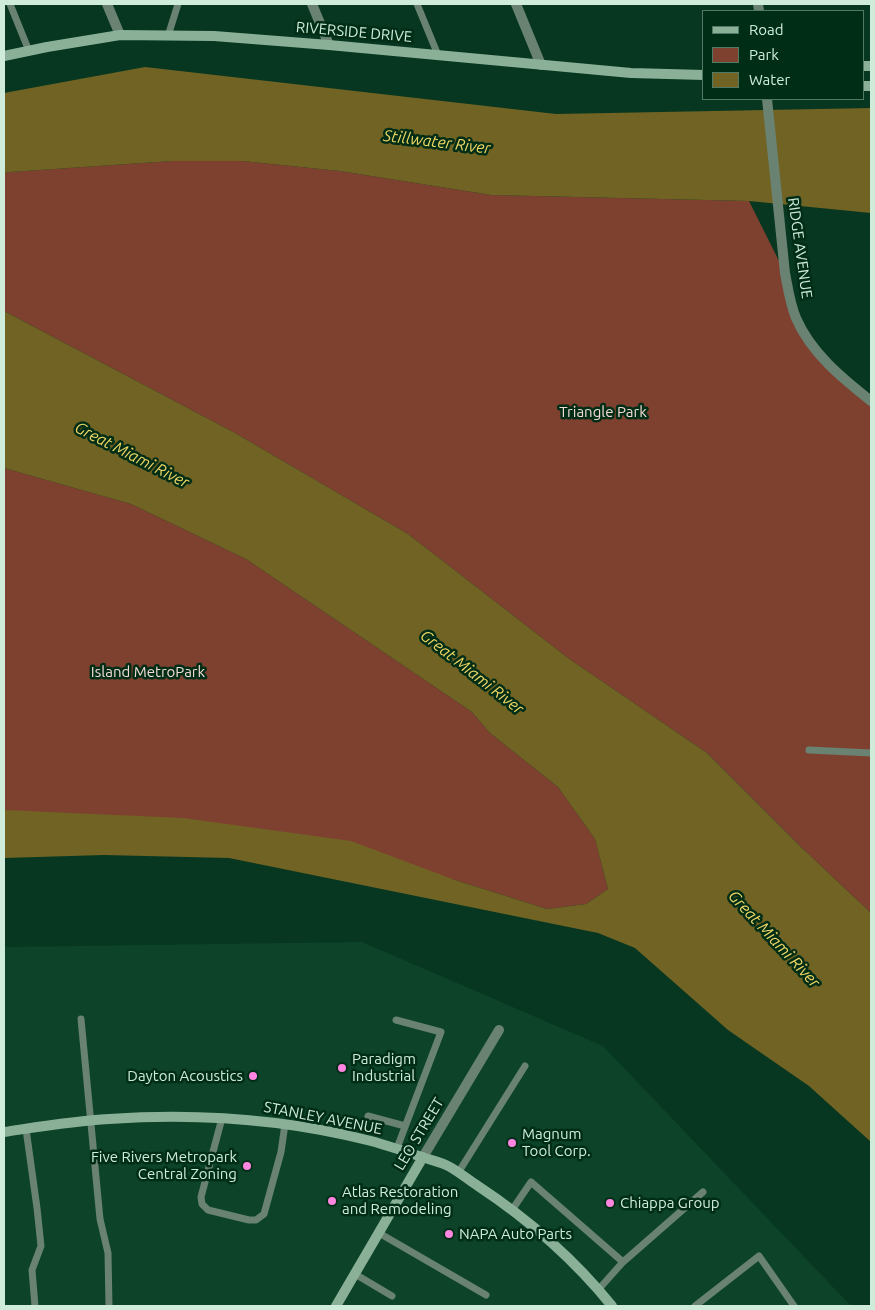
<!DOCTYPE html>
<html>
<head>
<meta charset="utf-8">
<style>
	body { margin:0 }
	#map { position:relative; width:875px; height:1310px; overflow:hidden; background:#073720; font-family:Ubuntu,sans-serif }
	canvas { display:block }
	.frame { position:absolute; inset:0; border:5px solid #ceecd9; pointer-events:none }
	.legend { position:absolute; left:702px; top:10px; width:162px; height:90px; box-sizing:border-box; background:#002d16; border:1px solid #527964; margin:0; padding:6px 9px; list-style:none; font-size:15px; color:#ceecd9 }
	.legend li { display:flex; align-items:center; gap:10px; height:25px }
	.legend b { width:25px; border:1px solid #527964 }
</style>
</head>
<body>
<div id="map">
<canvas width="875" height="1310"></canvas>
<div class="frame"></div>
<ul class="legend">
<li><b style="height:6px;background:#8ab198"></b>Road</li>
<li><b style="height:14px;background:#7e4130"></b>Park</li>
<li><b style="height:14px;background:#716324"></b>Water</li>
</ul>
</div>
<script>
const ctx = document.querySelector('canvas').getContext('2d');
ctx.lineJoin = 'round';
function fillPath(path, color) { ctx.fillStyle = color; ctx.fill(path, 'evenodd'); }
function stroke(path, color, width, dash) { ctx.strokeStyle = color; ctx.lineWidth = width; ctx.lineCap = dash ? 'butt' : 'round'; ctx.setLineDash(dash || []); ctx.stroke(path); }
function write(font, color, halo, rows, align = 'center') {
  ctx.font = font + ' Ubuntu,sans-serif'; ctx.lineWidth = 5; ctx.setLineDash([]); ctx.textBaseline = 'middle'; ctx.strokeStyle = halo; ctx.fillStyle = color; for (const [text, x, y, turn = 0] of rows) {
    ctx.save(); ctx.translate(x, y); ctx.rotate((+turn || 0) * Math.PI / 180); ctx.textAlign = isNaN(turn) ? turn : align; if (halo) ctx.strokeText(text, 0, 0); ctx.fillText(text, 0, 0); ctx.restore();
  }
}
const built = new Path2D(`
	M362,942L603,1046L851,1306H4V947Z`);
const green = new Path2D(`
	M172,161H242L340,171L491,195L749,201L785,273L790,298L818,353L871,395V913L802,848L707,753L568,658L408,534L235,433L4,311V173L10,172Z
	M4,468L131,504L246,559L472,712L490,733L558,787L595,839L608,889L586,904L547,909L455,880L4,810Z`);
const water = new Path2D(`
	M145,67L556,114L871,108V213L749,201L491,195L340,171L242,161H172L10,172L4,173V93Z
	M4,311L235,433L408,534L568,658L707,753L802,848L871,913V1142L809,1086L728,1030L635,948L598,933L229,858L104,855L4,858V810L183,818L351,841L455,880L547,909L586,904L608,889L595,839L558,787L490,733L472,712L246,559L131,504L4,468Z`);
const lane = new Path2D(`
	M10,4L29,51
	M417,4L438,55
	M168,36L178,4
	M809,750L871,753
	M81,1019L100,1219L108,1253L109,1306
	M396,1020L441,1032L397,1148
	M368,1116L405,1126
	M222,1118L201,1197L202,1204L208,1210L249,1220H256L264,1214L281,1152L285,1124
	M26,1129L37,1208L41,1246L32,1270L35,1306
	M458,1173L525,1066
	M512,1210L531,1182L623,1262L598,1290
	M379,1233L486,1295
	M623,1262L703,1192
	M355,1274L392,1296
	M695,1306L759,1256L794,1306`);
const street = new Path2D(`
	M107,4L120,35
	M312,4L329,45
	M516,4L541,65
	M758,4L759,11
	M767,99L785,273C788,288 790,304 796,318C811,353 842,378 871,401
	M423,1157L499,1030`);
const secondary = new Path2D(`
	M4,56L47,47L120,35L214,36L329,45L631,73L704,75
	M864,66H871
	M864,86H871
	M4,1132C38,1127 73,1121 109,1119C196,1113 285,1119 371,1141C389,1146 407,1152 425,1158C432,1160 439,1162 446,1165C457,1170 467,1179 478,1186C528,1219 574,1259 612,1306
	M336,1306L423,1157`);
const markers = [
	[342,1068,5,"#fe86e1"],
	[253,1076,5,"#fe86e1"],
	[512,1143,5,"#fe86e1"],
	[247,1166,5,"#fe86e1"],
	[332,1201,5,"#fe86e1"],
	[610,1203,5,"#fe86e1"],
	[449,1234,5,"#fe86e1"]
];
const streetNames = [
	["RIVERSIDE DRIVE",354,32,5],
	["RIDGE AVENUE",800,248,82],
	["STANLEY AVENUE",323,1118,11],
	["LEO STREET",419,1134,-59]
];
const parkNames = [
	["Triangle Park",603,412],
	["Island MetroPark",148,672]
];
const poiNames = [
	["Paradigm",352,1059],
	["Industrial",352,1076],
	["Dayton Acoustics",243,1076,"right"],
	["Magnum",522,1134],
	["Tool Corp.",522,1151],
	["Five Rivers Metropark",237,1157,"right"],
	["Central Zoning",237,1174,"right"],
	["Atlas Restoration",342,1192],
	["and Remodeling",342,1209],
	["Chiappa Group",620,1203],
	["NAPA Auto Parts",459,1234]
];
const waterNames = [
	["Stillwater River",437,142,7],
	["Great Miami River",132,455,27],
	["Great Miami River",472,672,38],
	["Great Miami River",774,939,47]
];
fillPath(built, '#0c4329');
fillPath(green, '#7e4130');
fillPath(water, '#716324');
stroke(lane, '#698272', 7);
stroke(street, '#698272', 10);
stroke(secondary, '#8ab198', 10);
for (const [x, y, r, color] of markers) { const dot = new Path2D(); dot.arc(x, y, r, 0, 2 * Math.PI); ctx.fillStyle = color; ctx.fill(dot); stroke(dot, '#002d16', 2); }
write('15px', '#ceecd9', '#002d16', streetNames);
write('15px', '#f2dbd4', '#002d16', parkNames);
write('15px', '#ceecd9', '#002d16', poiNames, 'left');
write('italic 16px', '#efd665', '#002d16', waterNames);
</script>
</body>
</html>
